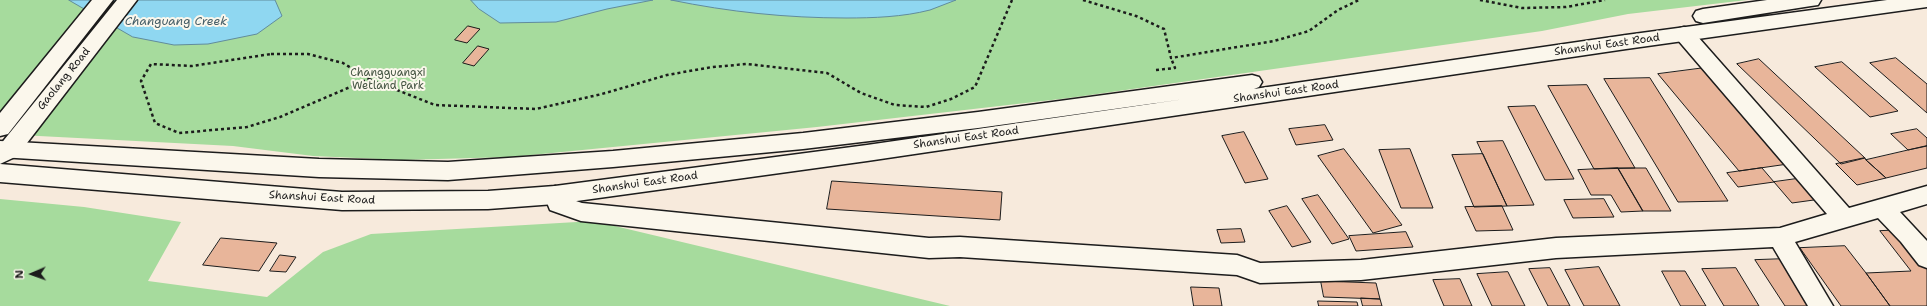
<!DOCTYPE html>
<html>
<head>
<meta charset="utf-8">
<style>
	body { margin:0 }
	#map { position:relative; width:1927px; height:306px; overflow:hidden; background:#f7eadc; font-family:"Shantell Sans",sans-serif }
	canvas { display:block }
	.north { position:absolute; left:12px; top:254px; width:40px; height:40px; -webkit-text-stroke:3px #fbf7ec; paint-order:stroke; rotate:268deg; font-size:11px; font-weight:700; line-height:16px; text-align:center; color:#1c1c1c }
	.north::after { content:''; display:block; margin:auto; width:14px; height:18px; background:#1c1c1c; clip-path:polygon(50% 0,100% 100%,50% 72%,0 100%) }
</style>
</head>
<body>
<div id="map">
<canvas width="1927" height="306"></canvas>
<div class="north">N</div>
</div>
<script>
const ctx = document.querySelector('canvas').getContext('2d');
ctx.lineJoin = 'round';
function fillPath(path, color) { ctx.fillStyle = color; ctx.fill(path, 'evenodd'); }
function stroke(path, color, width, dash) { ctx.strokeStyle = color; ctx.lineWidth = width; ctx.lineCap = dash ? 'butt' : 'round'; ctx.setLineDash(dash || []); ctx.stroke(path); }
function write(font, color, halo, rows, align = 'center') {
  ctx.font = font + ' "Shantell Sans",sans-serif'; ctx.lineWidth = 4; ctx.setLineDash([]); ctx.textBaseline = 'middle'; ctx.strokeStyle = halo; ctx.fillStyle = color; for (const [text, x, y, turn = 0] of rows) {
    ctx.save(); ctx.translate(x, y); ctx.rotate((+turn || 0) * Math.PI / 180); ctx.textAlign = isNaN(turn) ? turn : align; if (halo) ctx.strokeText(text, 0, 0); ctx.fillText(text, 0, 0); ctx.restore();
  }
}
const green = new Path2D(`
	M0,0H1747L1628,14L1542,31L1069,98L817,127L511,157L401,160L313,156L233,146L0,134Z
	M0,199L84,207L181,222L148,281L267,297L323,252L371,234L594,221L950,306H0Z`);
const water = new Path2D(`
	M69,0H275L282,16L257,34L208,44L174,45L133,37Z
	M471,0H653L607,9L556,22L500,23L479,9Z
	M671,0H956C947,3 939,7 930,10C903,17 873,18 846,18C787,18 729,12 671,0Z`);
const building = new Path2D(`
	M468,26L480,29L467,43L455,40Z
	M478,46L489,49L474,66L463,63Z
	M1896,58L1927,84V113L1870,63Z
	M1759,59L1865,158L1841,164L1737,64Z
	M1842,62L1898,111L1870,117L1815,67Z
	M1704,68L1788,164L1739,171L1658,74Z
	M1650,78L1728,201L1678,202L1604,79Z
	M1587,85L1635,168L1594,169L1548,86Z
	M1535,106L1574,179L1545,180L1508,107Z
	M1325,125L1333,140L1296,145L1289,129Z
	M1917,129L1927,138V146L1908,150L1891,134Z
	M1244,132L1268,179L1245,183L1222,136Z
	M1503,141L1534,205L1507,206L1477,142Z
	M1927,146V168L1886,178L1866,160Z
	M1344,149L1402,225L1373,233L1318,156Z
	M1410,149L1433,208H1401L1379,150Z
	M1483,154L1507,206L1474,207L1452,155Z
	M1865,158L1866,160L1886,178L1857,185L1836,164Z
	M1618,168L1643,211L1621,212L1611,195H1591L1578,170Z
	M1618,168H1646L1671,211H1643Z
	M1762,168L1774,182L1738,187L1727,173Z
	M1803,178L1821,199L1792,203L1774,182Z
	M832,181L1002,192L1000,220L827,209Z
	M1318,195L1349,239L1332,244L1302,199Z
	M1604,199L1614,217L1573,218L1564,200Z
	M1287,206L1311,242L1292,247L1269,211Z
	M1502,206L1513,230L1476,231L1465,207Z
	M1241,229L1245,242L1221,243L1217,230Z
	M1901,230L1927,263V306H1890L1866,273L1911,271L1880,231Z
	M1406,232L1413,247L1356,251L1349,236Z
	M221,238L277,243L259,271L203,265Z
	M1845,246L1866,273L1890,306H1841L1800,248Z
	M280,255L296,257L286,272L270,271Z
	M1783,259L1814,306H1785L1755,260Z
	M1599,267L1620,306H1584L1565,270Z
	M1550,268L1570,306H1548L1529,269Z
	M1736,268L1759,306H1724L1702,269Z
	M1662,271H1685L1706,306H1681Z
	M1508,272L1525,306H1492L1477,274Z
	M1460,279L1472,306H1444L1433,280Z
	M1321,281L1376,283L1380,299L1324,297Z
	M1191,287L1219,288L1222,306H1194Z
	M1361,298L1380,299L1382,306H1363Z
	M1318,301L1357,302L1358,306H1319Z`);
const path = new Path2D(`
	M1083,0L1136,16L1164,29L1171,58L1274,41L1309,31L1338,10L1359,0
	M1480,0L1522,8L1566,7L1605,0
	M271,54H308L343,63L369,79L280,117L247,127L179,133L155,123L141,81L151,64L192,66Z
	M1156,70L1175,68L1171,58
	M369,79L435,105L536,109L602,94L667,75L712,67L747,64L827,73L861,93L895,105L926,107L951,99L975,87L1012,0`);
const minor = new Path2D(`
	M1684,27L1691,29L1849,208L1927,186V204L1900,212L1927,241V268L1919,265L1901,242L1878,218L1795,242L1833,306H1808L1773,247L1556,258L1361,280L1260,283L1237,275L960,257L929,258L581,221L550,210L544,195L547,189L555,186L563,189L567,198L582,203L929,238L960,237L1237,255L1260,263L1361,260L1556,238L1780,228L1827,214L1677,39L1674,34L1677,29Z`);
const major = new Path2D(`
	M92,0H113L8,134L0,136V113Z
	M117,0H137L17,156L0,164V145Z`);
const highway = new Path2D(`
	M1767,0H1821L1818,5L1811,6L1703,23L1696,21L1693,16L1696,11L1703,9Z
	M1887,0H1927V7L1626,49L867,161L555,204L488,209L342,210L0,182V164L342,192L488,191L555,186L867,145L1185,99L978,128L803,149L613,167L448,180L319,177L0,157V141L319,159L448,162L613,151L803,133L978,112L1252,75L1259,77L1262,82L1259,87L1254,89L1626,35Z`);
const streetNames = [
	["Shanshui East Road",1607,45,-8],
	["Gaolang Road",64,79,-51],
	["Shanshui East Road",1286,92,-8],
	["Shanshui East Road",966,138,-8],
	["Shanshui East Road",645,183,-8],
	["Shanshui East Road",322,198,3]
];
const parkNames = [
	["Changguangxi",388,73],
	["Wetland Park",388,86]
];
const waterNames = [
	["Changuang Creek",176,22]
];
fillPath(green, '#a6db9d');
fillPath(water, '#8fd7f1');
stroke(water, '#618c9c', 1);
fillPath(building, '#e8b59a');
stroke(building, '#1c1c1c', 1);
stroke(minor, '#1c1c1c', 3);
stroke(major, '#1c1c1c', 3);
stroke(highway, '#1c1c1c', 3);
stroke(path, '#1c1c1c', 2.5, [3, 3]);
fillPath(minor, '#fbf7ec');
fillPath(major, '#fbf7ec');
fillPath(highway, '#fbf7ec');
write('11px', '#1c1c1c', '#fbf7ec', streetNames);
write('11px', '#455543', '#fbf7ec', parkNames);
write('italic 12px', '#445d67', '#fbf7ec', waterNames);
</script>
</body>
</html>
